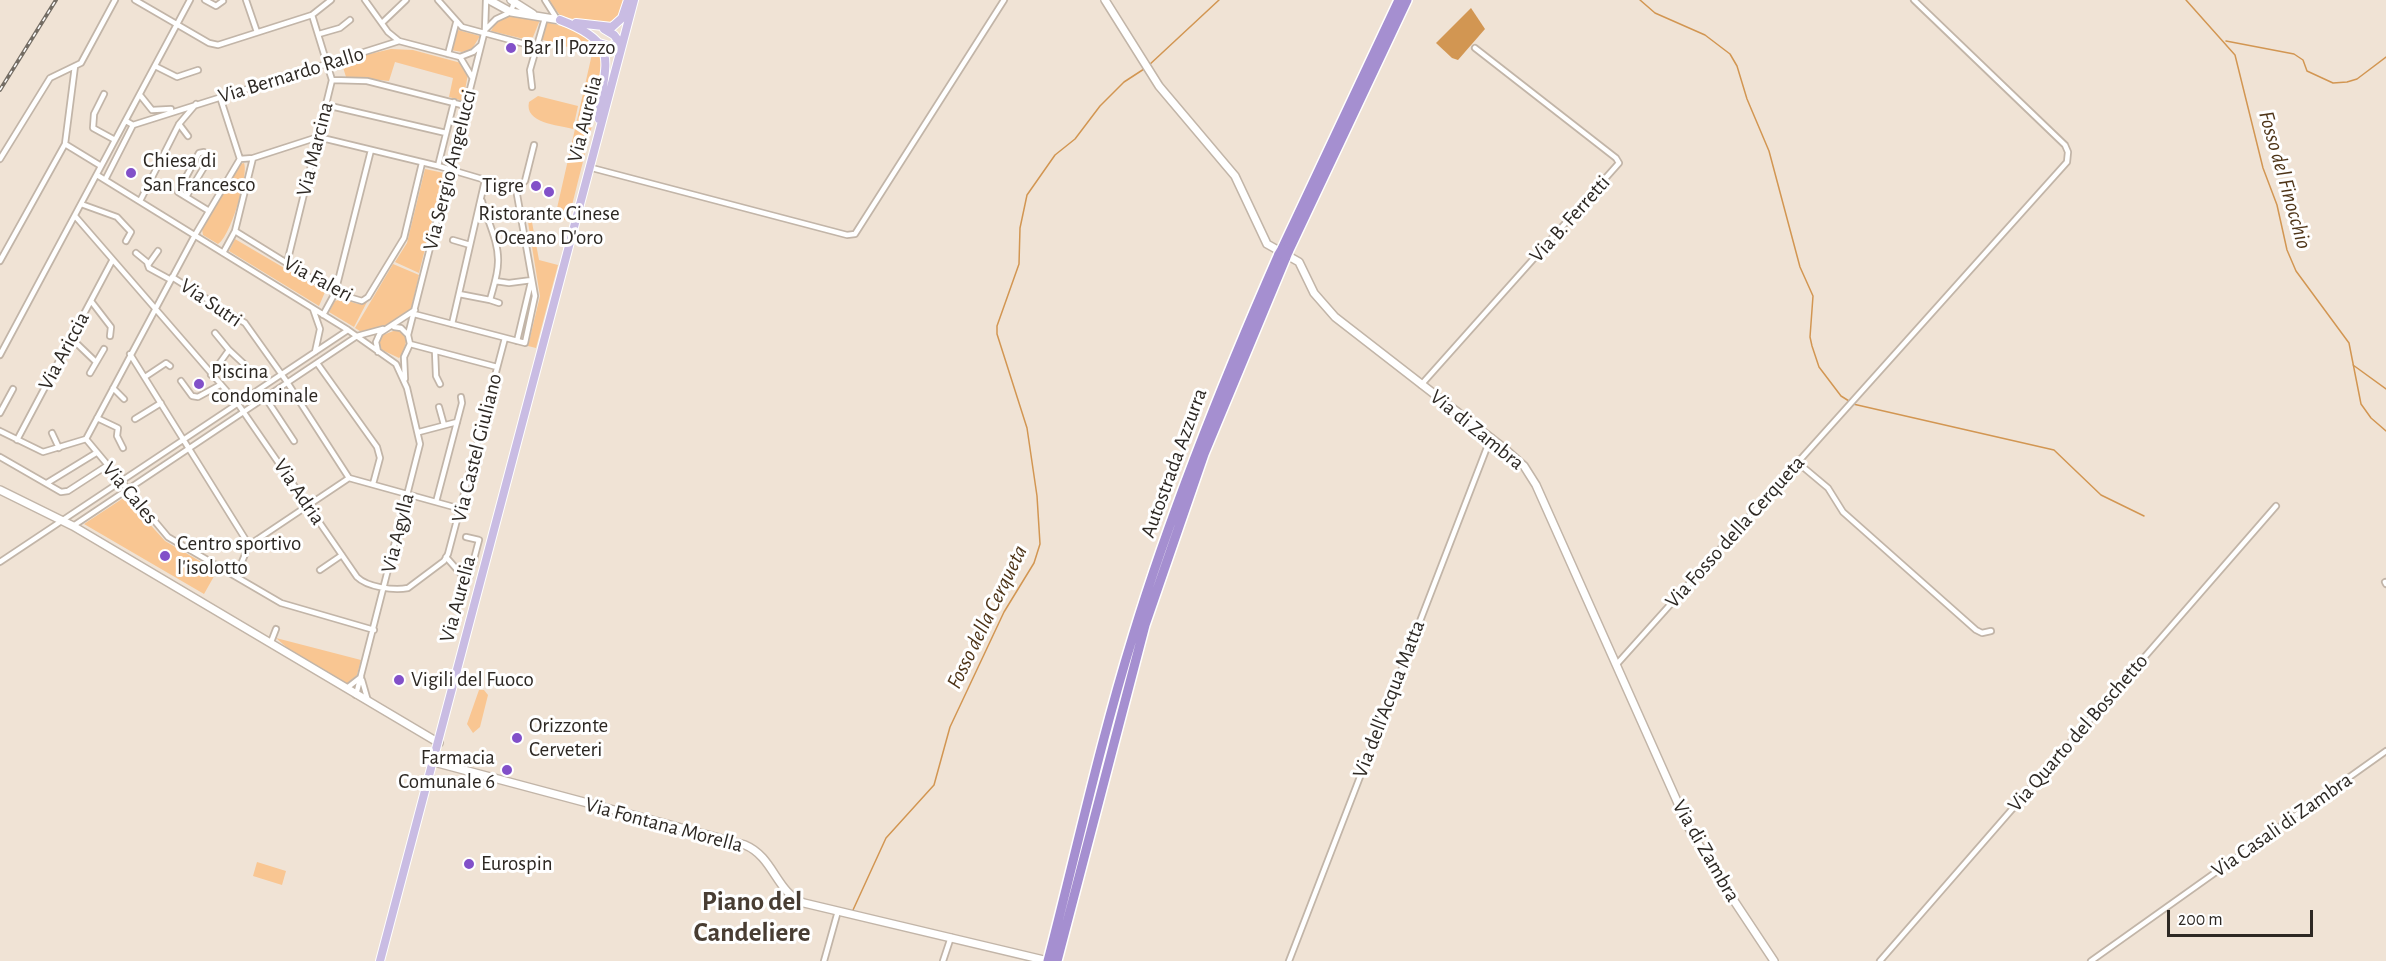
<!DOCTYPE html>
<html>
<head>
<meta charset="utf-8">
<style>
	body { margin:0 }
	#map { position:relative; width:2386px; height:961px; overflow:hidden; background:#f0e3d5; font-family:"Alegreya Sans",sans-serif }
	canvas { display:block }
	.scale { position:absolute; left:2167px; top:910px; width:146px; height:27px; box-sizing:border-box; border:3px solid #2d2823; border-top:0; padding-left:8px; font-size:18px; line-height:21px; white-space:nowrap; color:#2d2823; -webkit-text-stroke:4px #fff; paint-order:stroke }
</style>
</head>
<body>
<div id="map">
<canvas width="2386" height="961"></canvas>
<div class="scale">200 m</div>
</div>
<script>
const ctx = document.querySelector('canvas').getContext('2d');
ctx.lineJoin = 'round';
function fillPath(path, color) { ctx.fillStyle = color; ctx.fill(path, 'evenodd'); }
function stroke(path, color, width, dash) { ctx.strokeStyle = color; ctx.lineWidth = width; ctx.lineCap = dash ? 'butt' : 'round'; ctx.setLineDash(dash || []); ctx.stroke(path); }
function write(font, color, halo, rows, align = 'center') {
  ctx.font = font + ' "Alegreya Sans",sans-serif'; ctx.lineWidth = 6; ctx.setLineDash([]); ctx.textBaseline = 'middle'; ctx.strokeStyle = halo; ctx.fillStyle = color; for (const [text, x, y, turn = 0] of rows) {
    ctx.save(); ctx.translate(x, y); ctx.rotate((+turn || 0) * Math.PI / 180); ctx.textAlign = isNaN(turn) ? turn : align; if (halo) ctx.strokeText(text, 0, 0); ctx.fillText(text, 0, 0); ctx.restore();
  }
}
const green = new Path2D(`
	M547,0H627L619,19L606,27L561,16Z
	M508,16L540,20L533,37L524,39L491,31L496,22Z
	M547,22L579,31L595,42L603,60L602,86L568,221L555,217L592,54L540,39Z
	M458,30L480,36L472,49L462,52L451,50Z
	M391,49L413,50L461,63L468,74L463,101L449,97L453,78L395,62L389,81L346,77L342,64L344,60Z
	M538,96L578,106L573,129C558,125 524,123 529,102Z
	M244,163C249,175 230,238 218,244L203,235L202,229L240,164Z
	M425,169L444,173L419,273L395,262L407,243Z
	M528,222H532L539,260L558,265L536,348L528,346L540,296Z
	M235,239L325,292L319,306L229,251Z
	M393,264L419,275L411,309L391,324L363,333L355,328Z
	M342,299L358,304L367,302L354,327L329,312L335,301Z
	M396,330L404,333L407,339L402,355L399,358L380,349L378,344L383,335Z
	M125,497L165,541L217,571L204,594L84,524Z
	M276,638L361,660L357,675L347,684L292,652Z
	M479,690H484L488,695L480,727L473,733L467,724Z
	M257,862L286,871L282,885L253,876Z`);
const water = new Path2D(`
	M1471,8L1485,29L1458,60L1452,58L1436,43Z`);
const stream = new Path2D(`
	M1640,0L1655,13L1705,35L1730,54L1737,66L1747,99L1769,151L1800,267L1813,296L1810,337L1812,346L1819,367L1841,396L1849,401
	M2186,0L2235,55L2263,168L2277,205L2287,250L2296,271L2349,343L2361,404L2371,418L2386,431
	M2226,41L2294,54L2303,60L2307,71L2333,83L2347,82L2357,79L2386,57
	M1148,66L1219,0
	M2353,365L2386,389
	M1853,404L2054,450L2101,495L2144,516
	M853,910L886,838L934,785L950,727L1004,612L1034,563L1040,544L1037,496L1027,428L997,334V326L1019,264L1020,228L1027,195L1055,155L1075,139L1100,106L1124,82L1144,69`);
const street = new Path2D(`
	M135,0L209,43L218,45L312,15L331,0
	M205,0L216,6L223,1
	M246,0L257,32
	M365,0L388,32L399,41L460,57L473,52L481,45
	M438,0L462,27L536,47
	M545,0L557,19
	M382,23L406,0
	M485,30L496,19L511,12L514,2
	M319,34L340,28L350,20
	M448,54L456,23
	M460,57L472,77
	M155,66L177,77L198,70
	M332,80L367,81L466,106
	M532,87L530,70L545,18
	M104,94L94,114L93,128L115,140
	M140,95L152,110L171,109
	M220,97L240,159
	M326,105L446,133
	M126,121L133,125L399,41
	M179,124L188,136
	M65,144L101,166
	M253,158L318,137L438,166L516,189L535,296L525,343L414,314
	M0,159L50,78L81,63L115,0
	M438,166L454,102
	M592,168L847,235L855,234L1004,0
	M97,175L348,330L396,364L407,388L420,444L356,695
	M105,180L133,125
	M516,189L525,181L534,145
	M186,197L209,159L204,152L199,153L178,192L209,211
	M140,201L179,124L196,104
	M81,204L117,217L131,232L126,241
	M75,216L238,404L357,577C367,587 394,591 408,588L444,561L448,554L505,338
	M235,231L335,293L362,301L368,297L404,238L422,163
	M453,240L470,245
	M136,253L147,262L149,268L171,280
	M0,261L65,144L75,66
	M287,263L332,80L312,15
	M148,265L158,251
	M172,277L245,323L287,382L349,478
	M495,281L509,283L532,280
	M459,294L490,300C493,288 498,275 498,262C499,242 487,220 482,201
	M490,300L499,303
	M91,301L111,327L110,336
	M313,309L320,329L315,352
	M323,315L335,293L371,150
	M452,324L485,180
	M394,327L401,328L408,335
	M215,333L229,350
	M71,338L96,362
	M517,341L531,282
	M410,344L497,367
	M435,351L436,376L440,384
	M378,352L376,342L380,333L415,310
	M130,354L249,545
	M0,355L190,0
	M317,363L377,447L380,458L373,484
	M90,373L104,349
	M211,375L229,350L244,364
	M145,377L166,363L170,366
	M405,379L404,357L410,344L408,335L485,30L486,0
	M181,381L192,396L198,397L220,385
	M1421,385L1619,163L1616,158L1475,48
	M113,388L124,399
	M265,397L294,441
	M439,407L444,425
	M0,413L13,389
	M97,418L118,428L117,436L123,448
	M135,419L161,403
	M0,431L43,452L86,439
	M419,432L457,422
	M52,433L59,448
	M86,439L195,235L240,159L253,158L235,231L223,253
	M86,439L168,537L281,603L374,630
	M17,440L112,261
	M0,457L61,492L68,491L108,465
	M1797,462L1828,488L1843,512L1976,630L1982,633L1991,631
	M47,483L96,453
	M436,502L462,403L461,397
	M73,526L357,336L383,329
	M446,557L468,582L479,540L466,537
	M0,562L348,330
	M320,570L342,555
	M236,576L249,545L349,478L461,509
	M2385,582L2386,584
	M271,642L276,629
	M1617,664L2067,162L2068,152L2065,145L1914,0
	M362,680L368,701
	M347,688L361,677
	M824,961L838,911
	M943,961L951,937
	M1289,961L1491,437
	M1880,961L2276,506
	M2091,961L2386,751`);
const secondary = new Path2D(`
	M489,0L511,12L560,20
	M511,0L533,14
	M1105,0L1159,86L1235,176L1267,244L1299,262L1314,293L1335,317L1505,449L1524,466L1536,485L1689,828L1713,869L1774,961
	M0,490L73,526L439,743
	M434,762L745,845C774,857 776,893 804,903L1048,961`);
const primary = new Path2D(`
	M560,20C625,45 602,64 599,119
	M576,23L612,27L622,18L628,0
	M604,29L614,35L620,43
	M599,43L609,46L620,43
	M380,961L634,0`);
const highway = new Path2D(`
	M1282,249L1399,0
	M1288,252L1407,0
	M1048,961C1076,853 1100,743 1133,636C1173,505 1224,379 1279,254
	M1057,961L1145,625L1204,454L1286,257`);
const rail = new Path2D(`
	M0,90L56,0`);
const highwayBridge = new Path2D(`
	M1279,254L1282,249
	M1286,257L1288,252`);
const markers = [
	[511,48,6,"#8250c9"],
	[131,173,6,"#8250c9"],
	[536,186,6,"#8250c9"],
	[549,192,6,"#8250c9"],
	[199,384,6,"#8250c9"],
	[165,556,6,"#8250c9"],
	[399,680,6,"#8250c9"],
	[517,738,6,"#8250c9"],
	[507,770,6,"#8250c9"],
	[469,864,6,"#8250c9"]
];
const poiNames = [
	["Bar Il Pozzo",523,48],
	["Chiesa di",143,161],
	["San Francesco",143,185],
	["Tigre",524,186,"right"],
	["Ristorante Cinese",549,214,"center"],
	["Oceano D'oro",549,238,"center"],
	["Piscina",211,372],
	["condominale",211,396],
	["Centro sportivo",177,544],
	["l'isolotto",177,568],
	["Vigili del Fuoco",411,680],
	["Orizzonte",529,726],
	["Cerveteri",529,750],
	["Farmacia",495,758,"right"],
	["Comunale 6",495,782,"right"],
	["Eurospin",481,864]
];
const streetNames = [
	["Via Bernardo Rallo",291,75,-17],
	["Via Aurelia",585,119,-76],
	["Via Marcina",315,149,-76],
	["Via Sergio Angelucci",450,170,-76],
	["Via B. Ferretti",1570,219,-48],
	["Via Faleri",318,279,28],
	["Via Sutri",211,303,34],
	["Via Ariccia",64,351,-62],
	["Via di Zambra",1477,430,39],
	["Via Castel Giuliano",477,448,-76],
	["Autostrada Azzurra",1174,463,-70],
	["Via Adria",299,492,56],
	["Via Cales",130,493,50],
	["Via Fosso della Cerqueta",1735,532,-48],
	["Via Agylla",398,533,-76],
	["Via Aurelia",458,599,-75],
	["Via dell'Acqua Matta",1389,699,-69],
	["Via Quarto del Boschetto",2078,733,-49],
	["Via Fontana Morella",664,825,15],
	["Via Casali di Zambra",2282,825,-35],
	["Via di Zambra",1706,851,60]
];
const waterNames = [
	["Fosso del Finocchio",2285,180,74],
	["Fosso della Cerqueta",987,617,-64]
];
const districtNames = [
	["Piano del",752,902],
	["Candeliere",752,933]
];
fillPath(green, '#f9c692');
fillPath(water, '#d29652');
stroke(stream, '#d29652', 1.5);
stroke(street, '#c2b5a8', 8);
stroke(secondary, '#c2b5a8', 10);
stroke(primary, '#fff', 10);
stroke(highway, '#fff', 12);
stroke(street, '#fff', 4.5);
stroke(secondary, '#fff', 7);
stroke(primary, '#c9bce3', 8);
stroke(highway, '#a58fd0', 9);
stroke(rail, '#746d64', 4);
stroke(rail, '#fff', 1.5, [4.5]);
stroke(highwayBridge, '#fff', 12, []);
stroke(highwayBridge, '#a58fd0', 9);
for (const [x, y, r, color] of markers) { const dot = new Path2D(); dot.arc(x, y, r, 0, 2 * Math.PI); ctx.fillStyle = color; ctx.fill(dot); stroke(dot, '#fff', 2); }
write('21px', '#2d2823', '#fff', poiNames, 'left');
write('21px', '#2d2823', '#fff', streetNames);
write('italic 22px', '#4e3417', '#fff', waterNames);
write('bold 27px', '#483d33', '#fff', districtNames);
</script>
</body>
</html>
